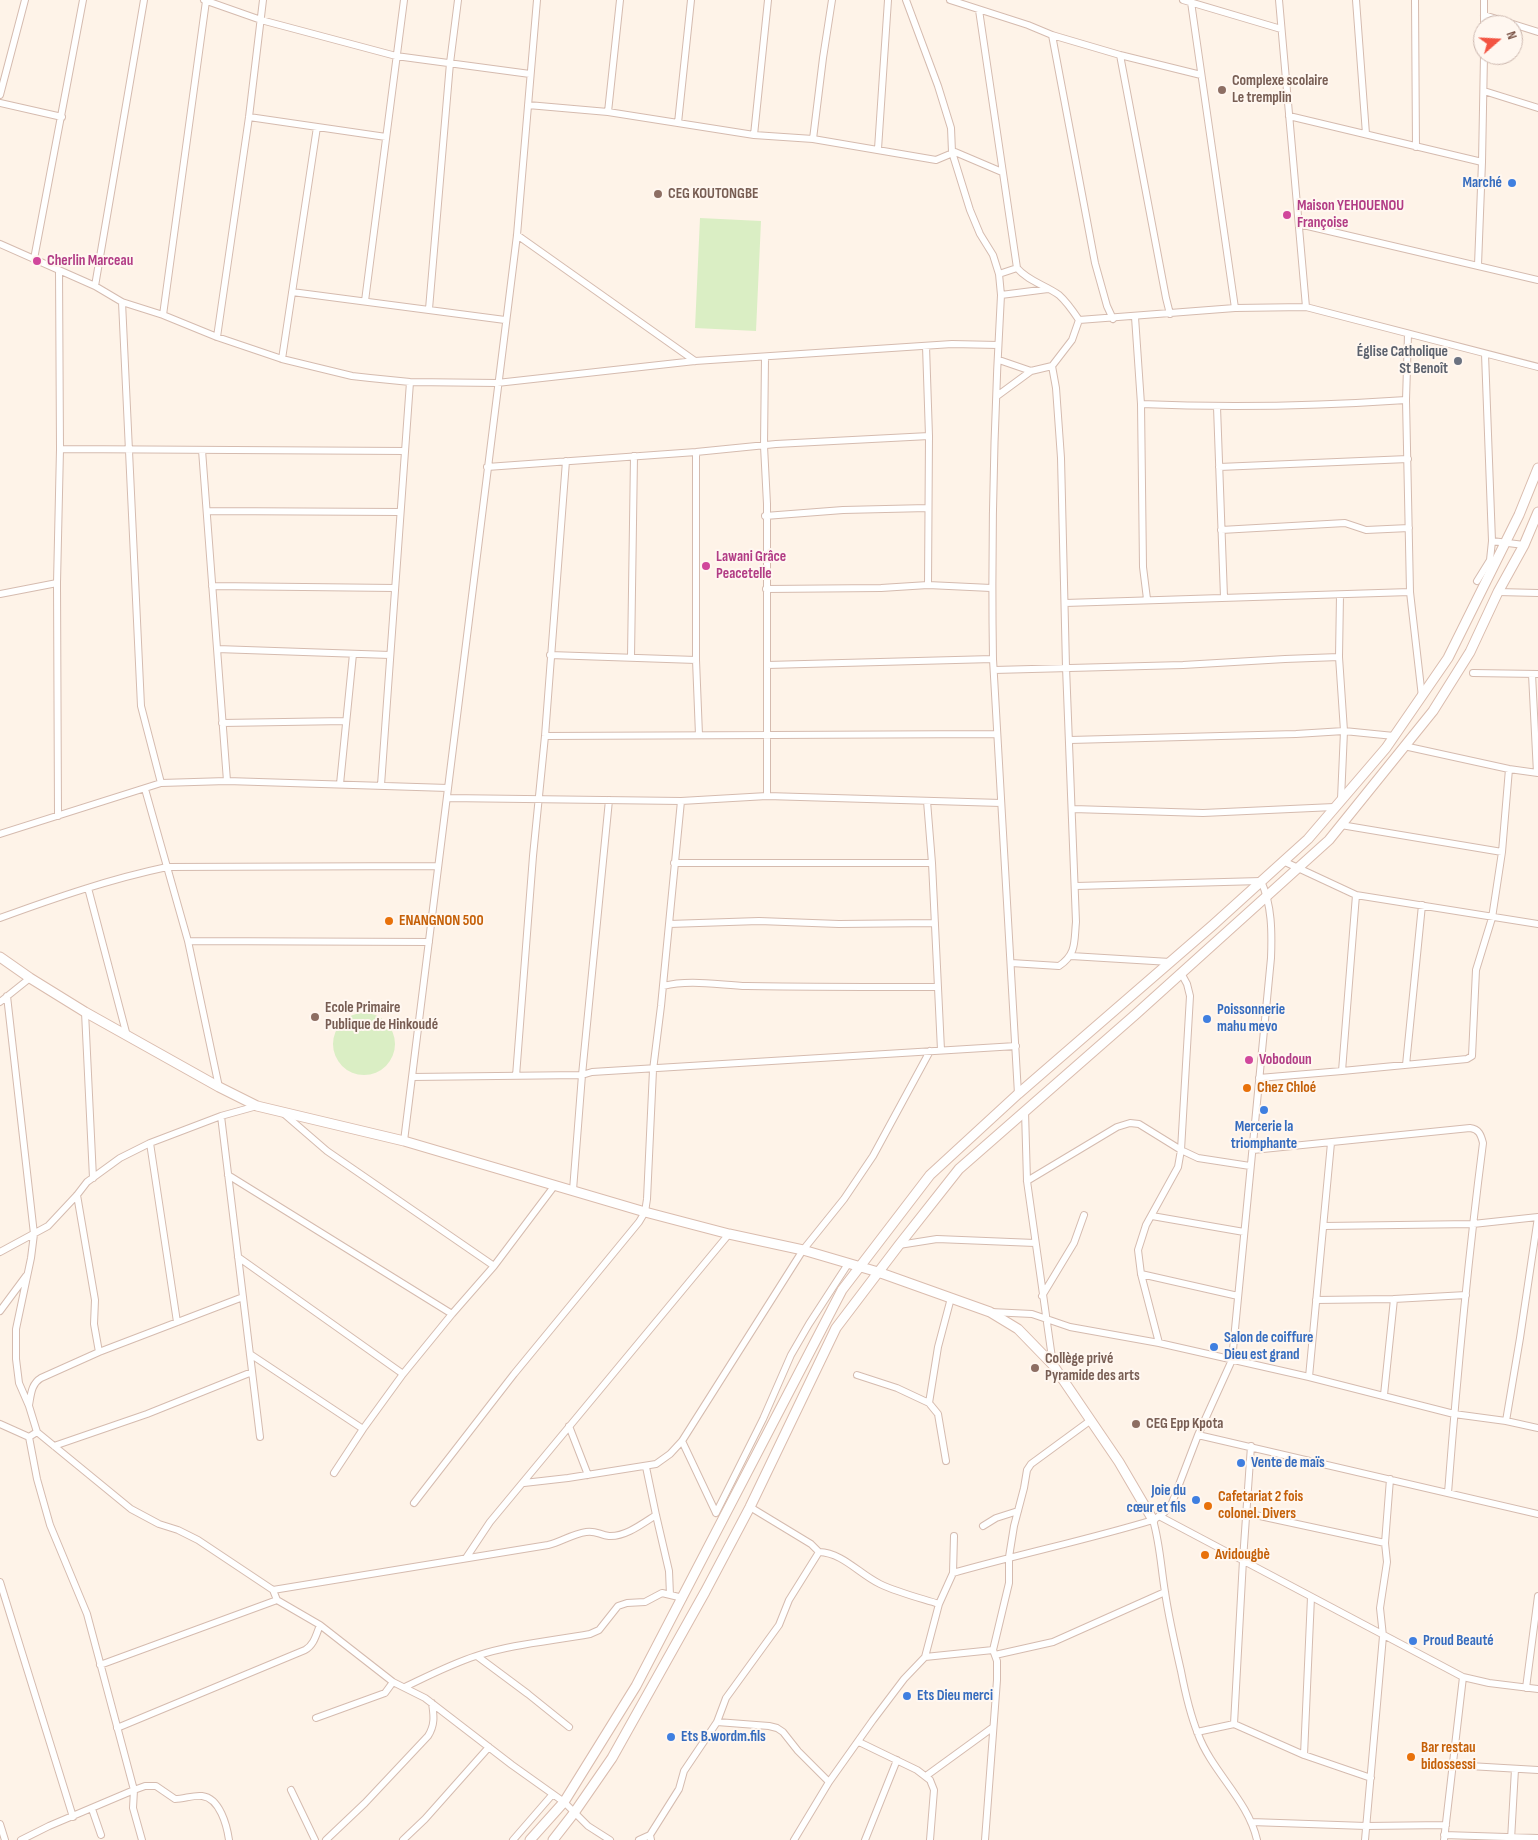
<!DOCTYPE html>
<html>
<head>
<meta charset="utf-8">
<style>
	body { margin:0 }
	#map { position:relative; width:1538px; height:1840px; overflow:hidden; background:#fef3e8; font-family:"Sofia Sans Condensed",sans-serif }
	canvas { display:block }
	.north { position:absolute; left:1473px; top:15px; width:50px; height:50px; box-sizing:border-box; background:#fff7f0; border:1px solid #cbb6ad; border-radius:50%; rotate:71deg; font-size:14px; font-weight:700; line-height:20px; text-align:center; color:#7c5548 }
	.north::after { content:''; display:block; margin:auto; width:18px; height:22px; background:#f35442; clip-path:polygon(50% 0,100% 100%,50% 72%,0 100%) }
</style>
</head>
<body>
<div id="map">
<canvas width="1538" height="1840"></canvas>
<div class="north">N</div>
</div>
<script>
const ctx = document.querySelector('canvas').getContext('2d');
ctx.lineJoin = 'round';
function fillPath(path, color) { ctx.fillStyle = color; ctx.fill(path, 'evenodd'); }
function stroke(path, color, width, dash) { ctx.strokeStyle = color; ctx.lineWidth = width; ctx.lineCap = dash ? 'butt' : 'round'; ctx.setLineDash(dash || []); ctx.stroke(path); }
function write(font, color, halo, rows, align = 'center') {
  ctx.font = font + ' "Sofia Sans Condensed",sans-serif'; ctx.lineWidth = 4; ctx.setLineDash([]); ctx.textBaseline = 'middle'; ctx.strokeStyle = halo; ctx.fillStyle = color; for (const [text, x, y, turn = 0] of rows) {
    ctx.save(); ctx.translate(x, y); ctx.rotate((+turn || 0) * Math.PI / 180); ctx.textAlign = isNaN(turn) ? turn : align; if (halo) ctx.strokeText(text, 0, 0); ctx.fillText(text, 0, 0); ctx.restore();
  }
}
const green = new Path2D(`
	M700,218L761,221L756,331L695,328Z
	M333 1044a31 31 0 1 1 62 0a31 31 0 1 1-62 0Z`);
const street = new Path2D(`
	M204,0L261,20L396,56L530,74
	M906,0L938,86L951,128L952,152L970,210L980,234L993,255L999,274L1001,295C994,416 991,538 993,659L1018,1094
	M950,0L1028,25L1052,35L1120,55L1201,75
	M1183,0L1281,29
	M1279,0L1306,307
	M1356,0L1366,134
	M1415,0L1416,147
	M1191,2L1235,308
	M979,10L1017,268C1028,281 1045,285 1059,295C1067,302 1073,311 1079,320L1072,340L1052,366L1031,371L999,360
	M1484,15L1538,32
	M1484,25V0
	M1052,35L1095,263L1107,306L1113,319
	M1120,55L1166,298L1170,314
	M1484,91L1538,108
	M0,95L25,0
	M0,103L62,117
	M528,105L608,112L754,135L813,139L936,160L955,152L1002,172
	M608,112L620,0
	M1289,116L1482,162
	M249,117L386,137
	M678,123L691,0
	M754,135L768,0
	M813,139L823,58L832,0
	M878,149L888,0
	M1299,224L1538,280
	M517,235L695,361
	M0,244L95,286L122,302L163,315L217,337L282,359L352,376L370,378L410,382L497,383L695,361L952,344L998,345
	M34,259L83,0
	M1478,265L1482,162L1484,55
	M999,274L1017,268
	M95,286L144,0
	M292,292L505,320
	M1001,295L1048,289
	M365,301L404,0
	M122,302L141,706L161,783
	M429,309L450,63L458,0
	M163,315L206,1
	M1135,317L1141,404L1143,567L1147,599
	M1079,320L1235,308L1306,307L1538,367
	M1408,334L1406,400L1410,592L1422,697
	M217,337L249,117L263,0
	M926,346L929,436L928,585
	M1485,354L1492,541
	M765,357L764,446L767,504V796
	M282,359L317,127
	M997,396L1031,371
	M1141,404C1230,408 1318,406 1406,400
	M1217,407L1224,597
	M60,449L405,451
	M202,450L227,781
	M696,452V660L699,735
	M487,467L696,452L776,444L929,436
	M1219,467L1408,459
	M207,511L400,512
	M765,516L843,510L928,508
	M1221,530L1345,523L1366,530L1409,528
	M1477,581L1490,560L1492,541L1524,545
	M212,586L395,588
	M766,589L881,588L928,585L991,588
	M1498,592L1538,593
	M0,594L57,583
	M1340,595L1339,657L1344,731L1341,799
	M1065,603L1410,592
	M217,649L390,655
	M550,655L696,660
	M631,657L634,456
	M767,665L993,659
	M994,670L1183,665L1285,659L1339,657
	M1473,673L1538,674
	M1532,674L1537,773
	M222,723L346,721
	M545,736L997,734
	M1070,740L1296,734L1344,731L1394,736
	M1404,746L1509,769L1538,773
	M340,784L353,654
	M381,785L410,382
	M145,789L188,941L219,1087
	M447,798L681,801L767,796L1001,803
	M927,801L932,863L941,1050
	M1073,809L1203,813L1334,807
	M58,816L57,583L60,449L59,270
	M1341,825L1502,852
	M0,834L161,783L227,781L448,788
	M1283,861L1356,895L1538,924
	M674,863H932
	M88,888L127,1036
	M0,918C55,898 110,879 167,867L438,866
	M669,924L759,921L839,924L935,923
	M188,941L429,942
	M1071,956L1170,962
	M1011,963L1059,966C1077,954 1074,941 1076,922L1066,667L1061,458L1056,388L1052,366
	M663,986C690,979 719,985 747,986C810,987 874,987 938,987
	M7,996L34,1234L31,1258L16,1329V1359L19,1383L29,1406L37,1432
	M0,1002L30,978
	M85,1012L93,1178
	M1406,1065L1422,905
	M1342,1071L1467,1059L1472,1056L1476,970L1492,918L1502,852L1509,769
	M516,1076L533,856L545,736L566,461
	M412,1077L582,1075L592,1072L1016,1046
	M1259,1078L1342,1071L1356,895
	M1025,1111L1027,1181L1053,1365
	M283,1113L327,1151L494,1266
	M221,1116L260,1437
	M404,1141L517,235L537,0
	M150,1143L177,1322
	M1253,1150L1470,1128C1479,1129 1481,1135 1483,1143C1468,1259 1457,1376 1448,1493
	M228,1175L452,1314
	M1027,1181L1117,1127L1130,1123L1139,1124L1181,1150L1198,1158L1250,1166
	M573,1190L582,1075L609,800
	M77,1195L95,1300L94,1324L99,1352
	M1152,1216L1244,1232
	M1324,1226L1473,1224L1538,1217
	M899,1245L937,1239L1035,1243
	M0,1252L48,1226L77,1195L87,1182L120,1158L150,1143L221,1116L257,1106
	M238,1257L403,1374
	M1141,1274L1238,1296
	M1042,1296L1074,1243L1084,1215
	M1316,1300L1394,1299L1466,1295
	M0,1311L26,1276
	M991,1312L1032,1314L1070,1327L1159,1343L1309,1377L1454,1414L1506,1421L1538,1428
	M1159,1343L1141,1274L1138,1250L1146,1225L1178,1167L1181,1150L1190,996L1187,984L1181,973
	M250,1354L363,1429
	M857,1375L897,1388L929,1403L938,1347L951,1298
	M1309,1377L1331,1143
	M1384,1395L1394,1299
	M929,1403L938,1414L946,1461
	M29,1405C31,1395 31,1384 41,1378L99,1352L243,1297
	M1506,1421L1520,1338L1538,1217
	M0,1424L29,1437L37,1432L131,1509L159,1524L178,1530L198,1540L273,1590L277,1600L320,1625L393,1682L425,1698L512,1765L564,1802L588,1826L610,1840
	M569,1426L588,1475
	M1198,1435L1538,1514
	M29,1437L37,1479L50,1525L87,1614L134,1790L133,1808L142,1840
	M682,1441L716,1513
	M54,1446L147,1414L252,1372
	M646,1467L656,1515L669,1571L670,1595
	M334,1473L363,1429L403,1374L452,1314L494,1266L555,1185
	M524,1483L568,1478L656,1464L670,1454L682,1441L803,1250L844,1199L873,1156L930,1051
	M414,1503L514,1374L639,1222L645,1212L647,1199L653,1070L661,1006L681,801
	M750,1507L811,1544L819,1552C843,1553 859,1574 880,1584C899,1593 920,1598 939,1604
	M716,1513L763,1419L791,1355L809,1324L848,1264
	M1246,1513L1385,1543
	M1159,1516L1463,1677L1489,1683L1538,1689
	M1153,1520C1160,1544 1161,1568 1165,1592C1169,1619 1175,1645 1181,1671C1185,1692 1190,1714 1198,1734C1212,1772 1248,1800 1257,1840
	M983,1526L996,1518L1018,1511
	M466,1558L490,1522L729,1234
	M953,1573C1020,1554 1087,1540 1153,1520C1161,1515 1168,1511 1172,1503L1198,1435L1232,1360L1271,958C1272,932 1272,905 1261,881L1076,886
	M0,1582L73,1817
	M273,1590L548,1545C561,1542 572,1534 586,1532C595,1530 600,1535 609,1536C625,1537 642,1524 656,1515
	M995,1655L1053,1642L1165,1592
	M477,1656L528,1694L569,1727
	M925,1657L993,1650
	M100,1665L277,1600
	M405,1687C428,1676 451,1664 476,1656C512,1644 552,1641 590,1634L599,1630L618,1606L627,1603L645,1602L662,1593L683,1598
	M1526,1688L1538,1596
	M316,1718L385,1693L393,1682
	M717,1722L769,1726L777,1728L783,1732L798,1751L829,1782
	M1234,1724L1243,1560L1251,1446
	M117,1728L305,1650C314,1645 316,1635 320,1625
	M1197,1732L1234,1724L1304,1755L1371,1778
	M859,1742L917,1770L930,1780L934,1790L930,1840
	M1304,1755L1311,1597
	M1452,1765L1538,1770
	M926,1776L992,1728
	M291,1790L315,1840
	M92,1809L101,1835
	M1251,1822L1366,1826L1446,1825
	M0,1824L5,1840
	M1444,1835L1538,1838
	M21,1840L49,1826L134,1790L145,1786H156L175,1799C184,1799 193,1795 202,1796C220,1798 227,1826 229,1840
	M326,1840L365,1803L428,1736C435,1725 434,1716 432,1703
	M403,1840L425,1819L489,1747
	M513,1840L552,1795
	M639,1840L650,1835
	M651,1840L650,1835L679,1789L684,1771L717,1722L726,1698L779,1625L789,1600L819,1552
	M794,1840L829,1782L873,1720L904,1679L925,1657L939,1604L953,1573L954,1536
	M865,1840L897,1760
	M985,1840L997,1680V1661L993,1650L1009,1583V1557L1014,1526L1024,1488L1027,1470L1031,1464L1091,1420
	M1365,1840L1383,1636L1380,1608L1387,1562L1385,1543L1390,1479
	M1444,1840L1463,1677
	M1511,1840L1515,1769`);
const secondary = new Path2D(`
	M0,957L30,978L85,1012L219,1087L257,1106L404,1141L645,1212L729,1234L803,1250L878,1272L990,1312L1018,1329L1053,1365L1119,1462L1153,1520
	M530,1840L564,1802L636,1686L842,1290L930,1175L1018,1094L1213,925L1308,839L1386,748L1448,658L1519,515L1538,468
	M553,1840L574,1813L612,1758L705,1592L750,1507L836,1328L899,1245L959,1169L1136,1014L1329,840L1433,711L1470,652L1498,592L1524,545L1538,512`);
const markers = [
	[1222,90,5,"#8d6e63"],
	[1512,183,5,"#3f7fe0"],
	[658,194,5,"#8d6e63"],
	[1287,215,5,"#d1479c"],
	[37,261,5,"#d1479c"],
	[1458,361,5,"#6b7280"],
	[706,566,5,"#d1479c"],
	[389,921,5,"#e8710a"],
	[315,1017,5,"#8d6e63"],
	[1207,1019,5,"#3f7fe0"],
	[1249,1060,5,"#d1479c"],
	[1247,1088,5,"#e8710a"],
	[1264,1110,5,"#3f7fe0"],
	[1214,1347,5,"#3f7fe0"],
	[1035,1368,5,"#8d6e63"],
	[1136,1424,5,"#8d6e63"],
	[1241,1463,5,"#3f7fe0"],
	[1196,1500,5,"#3f7fe0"],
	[1208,1506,5,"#e8710a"],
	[1205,1555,5,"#e8710a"],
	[1413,1641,5,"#3f7fe0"],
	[907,1696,5,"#3f7fe0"],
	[671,1737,5,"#3f7fe0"],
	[1411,1757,5,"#e8710a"]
];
const educationNames = [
	["Complexe scolaire",1232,81],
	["Le tremplin",1232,98],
	["CEG KOUTONGBE",668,194],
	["Ecole Primaire",325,1008],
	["Publique de Hinkoudé",325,1025],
	["Collège privé",1045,1359],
	["Pyramide des arts",1045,1376],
	["CEG Epp Kpota",1146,1424]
];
const shopNames = [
	["Marché",1502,183,"right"],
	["Poissonnerie",1217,1010],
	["mahu mevo",1217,1027],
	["Mercerie la",1264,1127,"center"],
	["triomphante",1264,1144,"center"],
	["Salon de coiffure",1224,1338],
	["Dieu est grand",1224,1355],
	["Vente de maïs",1251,1463],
	["Joie du",1186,1491,"right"],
	["cœur et fils",1186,1508,"right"],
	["Proud Beauté",1423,1641],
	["Ets Dieu merci",917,1696],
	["Ets B.wordm.fils",681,1737]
];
const hotelNames = [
	["Maison YEHOUENOU",1297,206],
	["Françoise",1297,223],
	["Cherlin Marceau",47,261],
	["Lawani Grâce",716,557],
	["Peacetelle",716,574],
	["Vobodoun",1259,1060]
];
const worshipNames = [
	["Église Catholique",1448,352],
	["St Benoît",1448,369]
];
const foodNames = [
	["ENANGNON 500",399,921],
	["Chez Chloé",1257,1088],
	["Cafetariat 2 fois",1218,1497],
	["colonel. Divers",1218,1514],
	["Avidougbè",1215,1555],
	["Bar restau",1421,1748],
	["bidossessi",1421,1765]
];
fillPath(green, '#daeec4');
stroke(street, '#d5bbaf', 8);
stroke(secondary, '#dabcae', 11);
stroke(street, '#fff', 6);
stroke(secondary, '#fff', 9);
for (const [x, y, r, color] of markers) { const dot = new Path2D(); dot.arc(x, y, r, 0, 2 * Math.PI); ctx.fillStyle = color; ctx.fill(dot); stroke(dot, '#fff7f0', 2); }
write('bold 15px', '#785e54', '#fff7f0', educationNames, 'left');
write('bold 15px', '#366cbe', '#fff7f0', shopNames, 'left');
write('bold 15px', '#b23c85', '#fff7f0', hotelNames, 'left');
write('bold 15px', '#5b616d', '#fff7f0', worshipNames, 'right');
write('bold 15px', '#c56008', '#fff7f0', foodNames, 'left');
</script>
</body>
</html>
